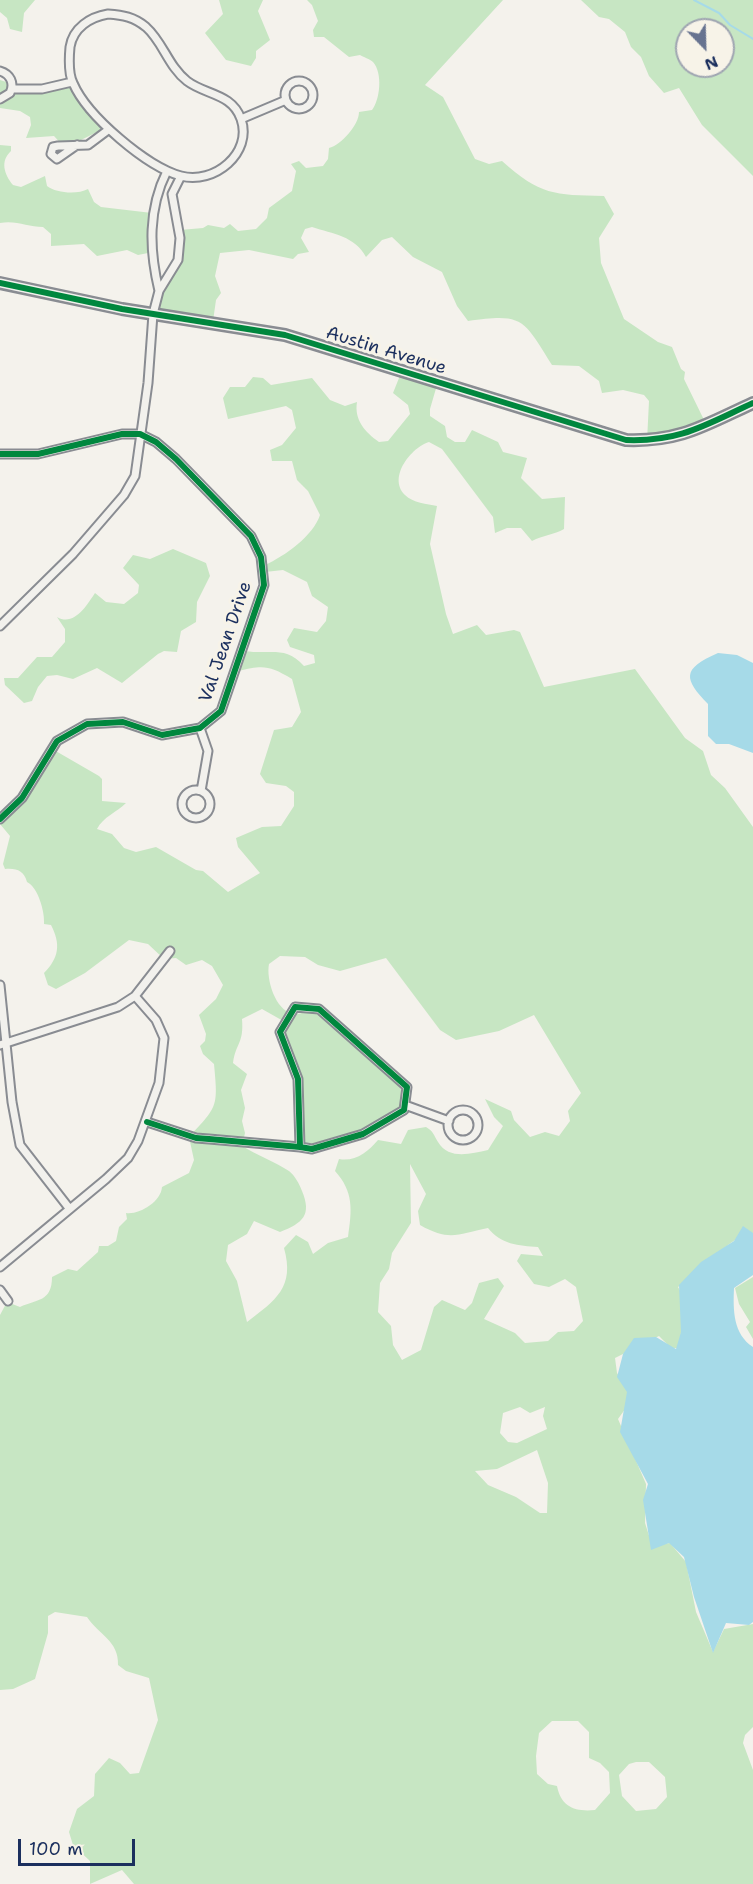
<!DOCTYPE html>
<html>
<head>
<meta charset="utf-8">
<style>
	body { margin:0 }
	#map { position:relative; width:753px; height:1884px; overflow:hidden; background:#f4f2ec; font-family:"Shantell Sans",sans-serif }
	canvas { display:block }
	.north { position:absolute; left:675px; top:18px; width:60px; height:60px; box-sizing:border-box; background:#f7f3e8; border:2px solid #9fa5b1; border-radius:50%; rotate:157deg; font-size:16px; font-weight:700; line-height:24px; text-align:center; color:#1b2f5e }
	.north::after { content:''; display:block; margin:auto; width:21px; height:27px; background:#677390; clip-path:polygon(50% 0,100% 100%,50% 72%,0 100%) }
	.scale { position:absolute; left:18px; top:1839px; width:117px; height:27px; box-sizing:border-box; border:3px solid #1b2f5e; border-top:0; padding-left:8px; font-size:18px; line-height:21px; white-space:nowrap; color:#1b2f5e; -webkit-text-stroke:4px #f7f3e8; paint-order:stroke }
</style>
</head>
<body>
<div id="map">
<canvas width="753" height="1884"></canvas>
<div class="north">N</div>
<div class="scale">100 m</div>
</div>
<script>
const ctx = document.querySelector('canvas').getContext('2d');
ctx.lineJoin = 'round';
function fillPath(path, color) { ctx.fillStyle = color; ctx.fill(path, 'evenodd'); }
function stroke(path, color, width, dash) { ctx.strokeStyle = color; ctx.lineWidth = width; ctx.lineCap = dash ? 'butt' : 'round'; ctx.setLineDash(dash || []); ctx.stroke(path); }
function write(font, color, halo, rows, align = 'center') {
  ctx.font = font + ' "Shantell Sans",sans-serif'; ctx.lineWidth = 6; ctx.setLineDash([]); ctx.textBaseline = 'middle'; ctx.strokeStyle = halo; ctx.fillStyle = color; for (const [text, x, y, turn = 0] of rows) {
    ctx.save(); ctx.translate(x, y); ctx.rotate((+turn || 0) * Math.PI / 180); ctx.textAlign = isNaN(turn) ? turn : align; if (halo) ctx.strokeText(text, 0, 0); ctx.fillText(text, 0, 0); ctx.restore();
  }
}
const green = new Path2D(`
	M0,0H35L24,13L22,32L10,29L7,18L0,12Z
	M219,0H263L258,11L270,40L256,51V58L251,66L226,60L205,33L223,14Z
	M307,0H503L425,85L443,97L475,159L489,164L502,161C540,195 554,195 604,196L614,214L599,238L601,263L624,319L658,342L672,347L681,369L685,372L684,379L706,424L647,441L649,401L644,395L623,390L602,393L599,381L579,366L552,365C523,319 524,313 468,321L457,306L442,272L413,257L392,237L382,240L366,257C355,236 333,234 312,227L305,229L301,238L309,252L298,254L293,259L249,250L220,253L215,276L221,293L216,300L213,321L155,316L163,284L179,259L180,230L203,228L208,225L224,228L230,224L238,231L256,229L267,218L269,208L292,191L296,171L291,164L299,161L306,168L323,166L328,159L329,148C341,145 359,125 359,112L372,110C380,100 383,73 373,62C370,59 363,57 360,55L349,57L324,37H314L313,30L318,21L312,5Z
	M581,0H753V176L702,125L679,88L664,93L649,76L641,57L631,47L625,32L609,19L599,17ZM687,30H723V66H687Z
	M0,80C24,89 46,87 70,81L105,128L65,148L54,136L26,138L31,125L30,117L20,111L0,108Z
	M0,145L11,146V151C0,161 4,174 13,185L21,187L45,176L47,186C56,193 77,195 88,189L94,202L101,207L152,213L153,252L138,255L127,250L97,256L84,244L51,246V234L43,227C28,227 16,220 0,223Z
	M401,373L437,385L430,409V416L445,426L447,437L455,442H465L472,430L498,442L503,452L527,458L521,478L542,499L565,497L564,529C554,535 543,535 532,541L521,528H507L495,533L493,517L442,449L429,442C412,447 387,477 405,495C413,503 427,504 437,506L430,544L446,614L453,634L477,625L486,635L514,630L520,632L544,687L635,669L685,738L703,751L711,775L725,788L753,827V1247L745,1234C718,1248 704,1271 678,1287L688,1305C676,1319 685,1334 678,1348H671L659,1336L615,1358L617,1373L633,1398L618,1419L646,1484L645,1523L652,1545L670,1543L686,1562L696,1612L713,1652L724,1629L753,1624V1727L745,1735L743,1743L753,1770V1884H134L122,1870L90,1884V1861L73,1845L69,1832L77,1809L94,1796L95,1774L109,1758L120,1763L130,1774L139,1773L158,1720L149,1678L126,1671L118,1665C119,1641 99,1635 87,1617L55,1612L48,1616V1633L35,1679L13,1689L0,1690V1315L7,1302L20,1307C37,1299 52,1302 52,1277L68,1269L77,1271L98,1252L99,1246H108L116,1241L119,1227L127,1219L126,1213C139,1215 161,1202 162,1187L189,1173L194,1160L189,1137C218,1106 218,1107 214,1064L203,1054L200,1046L205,1041L206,1034L199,1015L216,999L223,985L212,966L202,960L186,965L176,958L164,959L148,944L129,940L85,973L56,989L48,985L44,973C59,958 61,944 51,925L44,924C45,912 38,887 27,882C24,871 17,868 5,869L3,864L10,836L0,824V817L28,789L54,750L99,776L102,779V801L126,803C117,812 103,817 97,829L112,834L124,848L136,852L156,847L196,870L203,871L228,892L260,873L238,847L236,838L262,827L281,826L294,806V792L286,786L266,783L260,774L274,730L292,727L301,712L292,679C269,665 263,665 238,671L245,651C271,655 285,645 304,666L315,663L314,655L290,647L287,640L294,628L317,632L326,621L328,607L312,596L307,582L283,570L265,572V565C285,556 313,536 320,515L308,491L297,480L292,461H272L270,450L282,445L296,428L292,410L286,406L228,419L223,398L230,387H245L253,377L263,378L271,385L312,378L330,400L345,406L357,402C354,420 365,432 379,442L388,441L410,414L408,405L393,393ZM280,956L305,957L318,965L340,971L386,958L440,1030L456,1040L499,1031L534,1015L581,1093L568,1111L570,1121L559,1136L545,1132L530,1137L514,1120L511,1111L485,1099L494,1117L503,1126L488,1150C470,1154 449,1160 438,1142C433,1134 434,1132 426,1127L408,1130L401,1144L378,1140C368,1152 355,1162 339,1159L335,1171C354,1192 352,1210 348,1237L328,1243L313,1254L308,1242L296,1235L284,1248C295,1287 276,1300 247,1322L237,1281L226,1261L228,1245L247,1234L254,1221L280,1232C303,1223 312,1215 302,1191C299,1183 295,1176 289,1171C275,1162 257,1155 242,1146L245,1133L242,1121L245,1108L241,1090L247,1074L233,1063C236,1042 244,1044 242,1019L262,1009L285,1022L280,1038L297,1078L298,1144C334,1144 384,1136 404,1103L399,1082L327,1018L313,1010C307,1011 299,1015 293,1014C275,1010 266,979 269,964ZM410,1164L426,1194L418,1211L420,1225C450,1242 458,1234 488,1228C500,1244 519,1246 538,1247L543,1256L521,1254L517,1261L534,1284L549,1287L565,1279L576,1287L583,1321L574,1331L558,1332L548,1341L525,1343L515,1333L484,1319L504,1286L498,1278L479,1283L472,1303L465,1310L442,1300L434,1307L421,1350L402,1360L393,1345L391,1326L378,1312L380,1283L389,1269L392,1253L411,1223ZM520,1407L530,1413L545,1407L543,1416L547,1429L517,1443L508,1442L500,1433L503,1413ZM537,1450L548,1483L547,1513H540L516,1497L488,1485L475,1471L497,1469ZM552,1721H578L589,1732V1758L600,1763L609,1772L610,1793L595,1810C575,1812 561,1807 557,1786L548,1784L537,1774L536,1756L539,1733ZM636,1762H649L665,1777L667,1797L656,1809L636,1811L622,1796L619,1775L629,1764Z
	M173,549L206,563L210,576L197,602L196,622L181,631L177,652L164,651L158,654L122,683L97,668L73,679L57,675L47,676L38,687L32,701L24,703L5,685L4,678H18L37,657H52L65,642V629L57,617C74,627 87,605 95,593L106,602L124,604L138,593L139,585L123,568L133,555L150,559Z
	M753,1277V1339L746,1327L750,1322L739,1304L735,1288Z`);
const water = new Path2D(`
	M718,653L737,655L753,663V753L729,744H716L708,736V704C684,679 681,669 718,653Z
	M743,1226L753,1233V1275L734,1288C733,1310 733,1334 753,1347V1622L749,1625L726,1623L713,1653L694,1597L684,1557L669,1543L651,1550L643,1500L648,1484L620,1432L627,1392L617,1377L623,1354L634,1338L656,1337L676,1349L681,1332L679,1285L701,1262L734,1241Z`);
const stream = new Path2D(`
	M694,0L719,13L730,25L753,39`);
const street = new Path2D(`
	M108,14C123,15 134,17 146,27C163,42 168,66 187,81C205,95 232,93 241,119C253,153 214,185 181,176C147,167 87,116 73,83C68,73 69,58 70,47C73,28 90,17 108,14Z
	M0,71C10,74 15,83 10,93L0,99
	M285 95a14 14 0 1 1 28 0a14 14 0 1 1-28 0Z
	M12,89H42L72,82
	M241,119L286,100
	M77,145L57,159L51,154L53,147L58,146L88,145L108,130
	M159,291C149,249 148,209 167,171
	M0,454H38L122,434H140L156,442L176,459L251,536L261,557L264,585L221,711L200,728L162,735L123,722L87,724L57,741L22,798L0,819
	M0,626L73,554L124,495L135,476L148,383L153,314L159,291L178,260L180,238L172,194L181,176
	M200,728L208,751L201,791
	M182 804a14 14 0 1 1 28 0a14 14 0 1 1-28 0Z
	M0,985L12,1102L20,1145L69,1208
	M0,1045L118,1007L135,996L170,951
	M405,1105L449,1121
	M448 1125a15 15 0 1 1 30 0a15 15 0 1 1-30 0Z
	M147,1122L196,1138L209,1139L300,1147L312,1149L363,1134L404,1110L407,1087L319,1009L295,1007L280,1032L298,1079L300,1147
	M0,1267L106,1179L128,1158L138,1141L159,1083L164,1038L156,1020L135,996
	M0,1290L8,1301`);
const secondary = new Path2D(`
	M0,283L122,309L285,335L626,440C680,442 705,425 753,403`);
const cycleway = new Path2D(`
	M0,283L122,309L285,335L626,440C680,442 705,425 753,403
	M0,454H38L122,434H140L156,442L176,459L251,536L261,557L264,585L221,711L200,728L162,735L123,722L87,724L57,741L22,798L0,819
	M147,1122L196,1138L209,1139L300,1147L312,1149L363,1134L404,1110L407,1087L319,1009L295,1007L280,1032L298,1079L300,1147`);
const streetNames = [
	["Austin Avenue",386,351,17],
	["Val Jean Drive",226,642,-71]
];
fillPath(green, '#c7e6c3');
fillPath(water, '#a6dae8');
stroke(stream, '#a6dae8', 2);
stroke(street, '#898c92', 11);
stroke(secondary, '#898c92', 14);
stroke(street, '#f2f1ed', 7);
stroke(secondary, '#f2f1ed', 9);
stroke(cycleway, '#00873e', 6);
write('18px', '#1b2f5e', '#f7f3e8', streetNames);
</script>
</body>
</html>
